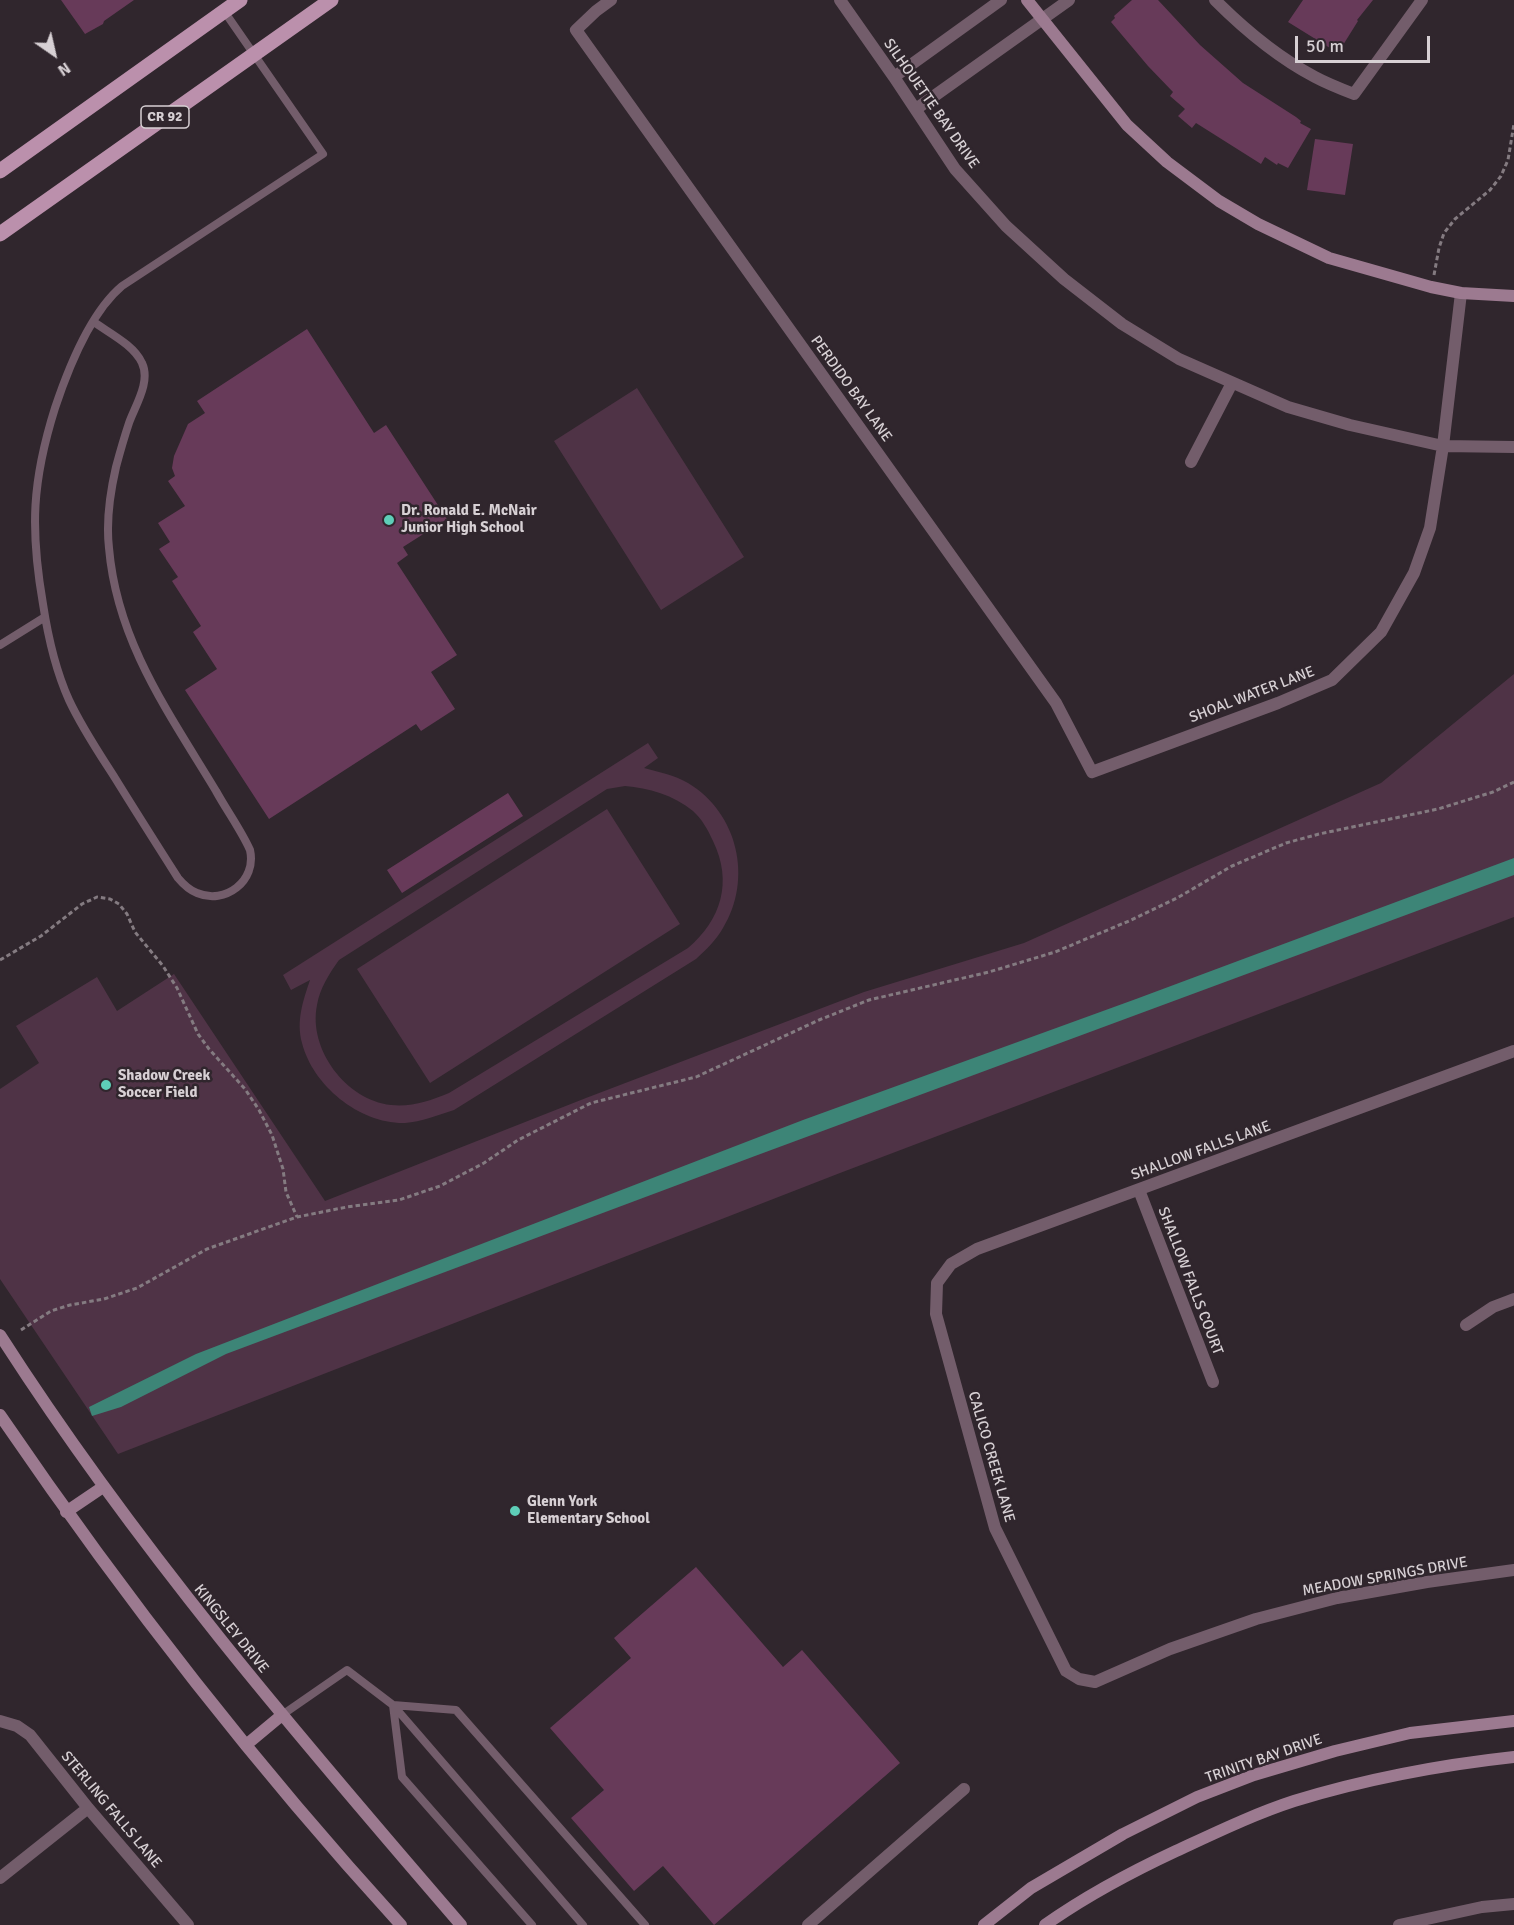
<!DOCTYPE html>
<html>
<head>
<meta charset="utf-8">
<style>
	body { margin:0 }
	#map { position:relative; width:1514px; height:1925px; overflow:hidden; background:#30262d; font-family:Signika,sans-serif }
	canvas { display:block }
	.north { position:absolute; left:24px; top:24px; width:60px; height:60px; -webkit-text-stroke:4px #30262d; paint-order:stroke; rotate:146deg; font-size:16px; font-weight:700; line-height:24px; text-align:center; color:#d7d0d4 }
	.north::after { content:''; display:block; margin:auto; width:21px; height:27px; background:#d7d0d4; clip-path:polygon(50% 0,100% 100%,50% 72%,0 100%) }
	.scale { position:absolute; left:1295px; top:36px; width:135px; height:27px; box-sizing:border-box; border:3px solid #d7d0d4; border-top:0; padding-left:8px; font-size:18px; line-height:21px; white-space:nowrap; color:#d7d0d4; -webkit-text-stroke:4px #30262d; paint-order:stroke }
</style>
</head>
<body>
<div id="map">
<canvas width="1514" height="1925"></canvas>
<div class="north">N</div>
<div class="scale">50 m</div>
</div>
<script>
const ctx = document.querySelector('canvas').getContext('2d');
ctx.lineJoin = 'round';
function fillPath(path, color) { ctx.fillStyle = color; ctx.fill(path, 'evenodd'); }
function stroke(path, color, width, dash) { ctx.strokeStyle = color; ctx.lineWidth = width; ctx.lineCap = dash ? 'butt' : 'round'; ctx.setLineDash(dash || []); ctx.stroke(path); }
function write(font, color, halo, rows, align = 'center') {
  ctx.font = font + ' Signika,sans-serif'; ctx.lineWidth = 5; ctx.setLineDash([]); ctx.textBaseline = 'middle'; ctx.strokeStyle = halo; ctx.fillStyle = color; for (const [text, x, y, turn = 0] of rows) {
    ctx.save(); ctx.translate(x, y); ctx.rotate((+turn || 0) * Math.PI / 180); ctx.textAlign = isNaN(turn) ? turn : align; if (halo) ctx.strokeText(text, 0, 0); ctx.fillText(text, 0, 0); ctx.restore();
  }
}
const green = new Path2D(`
	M637,388L744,557L661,610L554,441Z
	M1514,674V917L840,1173L118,1454L0,1279V1089L39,1063L16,1026L97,977L117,1011L174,974L325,1201L586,1098L864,992L1024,943L1381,783Z
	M648,743L658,758L644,768C659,772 674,775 688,783C738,813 753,879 723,928C716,940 706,950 696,959L454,1110C438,1115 421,1122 405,1123C360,1124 313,1086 302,1043C296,1021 303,1001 310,980L291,990L283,975ZM625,786C648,788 674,795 693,811C702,819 708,830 713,841C733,882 721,920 688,948L449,1093C430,1101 412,1107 391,1105C346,1100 308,1049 317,1005C320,988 329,974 339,960L607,789Z
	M607,809L680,924L430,1083L357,969Z`);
const water = new Path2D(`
	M1514,858V875L755,1156L226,1354L121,1407L92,1416L89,1407L196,1354L803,1120L1136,999Z`);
const building = new Path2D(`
	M61,0H134L104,21L103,24L85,34Z
	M1132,0H1158L1200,45L1243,83L1296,117L1301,121L1300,123L1311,129L1288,168L1278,163L1277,165L1265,157L1261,164L1196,123L1192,128L1178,116L1185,109L1170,96L1173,92L1148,66L1111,22L1115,18L1114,16Z
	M1303,0H1373L1357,20L1358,21L1338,53L1288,22Z
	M1315,139L1353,144L1345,195L1307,190Z
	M307,329L374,433L386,425L447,519L403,547L408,555L397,563L457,655L431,672L455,709L421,731L416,724L269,819L185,690L217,669L193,632L201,626L172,581L178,577L159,549L170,542L158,523L185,506L168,481L175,476L172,468L174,456L188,424L205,413L197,401Z
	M508,793L523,816L402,893L387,870Z
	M696,1567L783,1667L802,1650L900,1763L714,1925L663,1866L634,1891L571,1818L604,1790L550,1728L631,1658L614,1638Z`);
const path = new Path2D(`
	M1434,275L1439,248L1444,233L1455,219L1490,190L1501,176L1508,160L1514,124
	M0,960L41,936L82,904L97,897L110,899L119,904L127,914L135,932L163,966L177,988L198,1034L209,1049L245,1089L259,1110L272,1135L283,1169L286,1192L297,1217
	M21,1330L51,1311L70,1305L104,1299L137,1288L207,1249L297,1217L347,1207L399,1200L440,1186L484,1163L518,1140L591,1103L696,1077L819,1020L869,1000L989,972L1055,952L1129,921L1177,898L1232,866L1286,843L1319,834L1438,809L1493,792L1514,782`);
const lane = new Path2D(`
	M94,322C109,333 134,345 142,363C151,382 135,406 129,423C124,438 120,452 116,467C110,493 106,522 109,548C117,642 169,713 216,791C227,811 241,830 250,850C257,881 225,905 197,893C189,890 183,884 178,878C157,845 136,812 115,778C99,753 82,728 69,700C55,669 48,637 43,604C30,529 32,481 55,408C68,369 91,312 122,286L323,154L224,11
	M0,645L45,617
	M282,1715L347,1670L393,1705L583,1925
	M532,1925L402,1777L393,1705L456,1710L645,1925`);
const street = new Path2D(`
	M611,0L596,11L576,30L1056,703L1092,772L1278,703L1332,680L1381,632L1414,573L1430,528L1443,446L1461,293
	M840,0L894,77L955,169L1006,226L1064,279L1122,324L1179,359L1288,407L1350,425L1443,446L1514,447
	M1215,0C1245,30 1277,57 1315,77C1328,84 1341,89 1354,94L1422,0
	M894,77L1001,0
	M916,109L1069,0
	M1191,462L1232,383
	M1514,1051L977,1249L951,1264L937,1283L936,1314L995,1528L1066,1671L1079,1679L1095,1682L1170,1649L1256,1619L1337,1598L1427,1582L1514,1570
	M1139,1190L1213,1382
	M1466,1325L1493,1307L1514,1299
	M0,1721L17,1726L30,1735L88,1808L188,1925
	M0,1878L88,1808
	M808,1925L964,1789
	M1399,1925L1482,1907L1514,1904`);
const secondary = new Path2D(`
	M1027,0L1127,125L1167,162L1219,201L1258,224L1329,258L1431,287L1461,293L1514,296
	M0,1335C135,1546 298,1736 461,1925
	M0,1415C122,1594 255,1765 401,1925
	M66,1512L103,1487
	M246,1745L282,1715
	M984,1925L1031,1888L1123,1834L1197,1797L1254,1775L1335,1751L1410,1733L1514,1721
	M1045,1925C1086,1896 1131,1872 1176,1851C1215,1833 1254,1814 1294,1801C1366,1779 1440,1765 1514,1757`);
const primary = new Path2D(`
	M0,171L240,0
	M0,234L331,0`);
const markers = [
	[389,520,6,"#5eceb8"],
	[106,1085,6,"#5eceb8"],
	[515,1511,6,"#5eceb8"]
];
const shields = [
	[165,117,48]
];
const shieldNames = [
	["CR 92",165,117]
];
const streetNames = [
	["SILHOUETTE BAY DRIVE",931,104,55],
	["PERDIDO BAY LANE",851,389,54],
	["SHOAL WATER LANE",1252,695,-21],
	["SHALLOW FALLS LANE",1201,1151,-20],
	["SHALLOW FALLS COURT",1190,1281,69],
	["CALICO CREEK LANE",991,1457,74],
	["MEADOW SPRINGS DRIVE",1385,1577,-10],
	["KINGSLEY DRIVE",231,1629,51],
	["TRINITY BAY DRIVE",1264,1759,-19],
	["STERLING FALLS LANE",111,1810,50]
];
const poiNames = [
	["Dr. Ronald E. McNair",401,511],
	["Junior High School",401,528],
	["Shadow Creek",118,1076],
	["Soccer Field",118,1093],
	["Glenn York",527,1502],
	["Elementary School",527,1519]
];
fillPath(green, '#4f3346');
fillPath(water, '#3d8577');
fillPath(building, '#673a59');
stroke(path, '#847b81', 3, [4.5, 3]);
stroke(lane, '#735d6b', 8);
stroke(street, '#735d6b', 12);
stroke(secondary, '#9c7a90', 12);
stroke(primary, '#bb90ac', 15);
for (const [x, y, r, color] of markers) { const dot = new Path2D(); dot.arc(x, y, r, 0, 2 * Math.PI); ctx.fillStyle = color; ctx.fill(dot); stroke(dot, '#30262d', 2); }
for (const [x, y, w] of shields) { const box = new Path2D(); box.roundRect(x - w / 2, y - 11, w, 22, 4.5); ctx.fillStyle = '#30262d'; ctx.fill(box); stroke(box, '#d7d0d4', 1.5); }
write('bold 14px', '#d7d0d4', null, shieldNames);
write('15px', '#d7d0d4', '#30262d', streetNames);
write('bold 15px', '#d7d0d4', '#30262d', poiNames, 'left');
</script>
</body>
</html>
